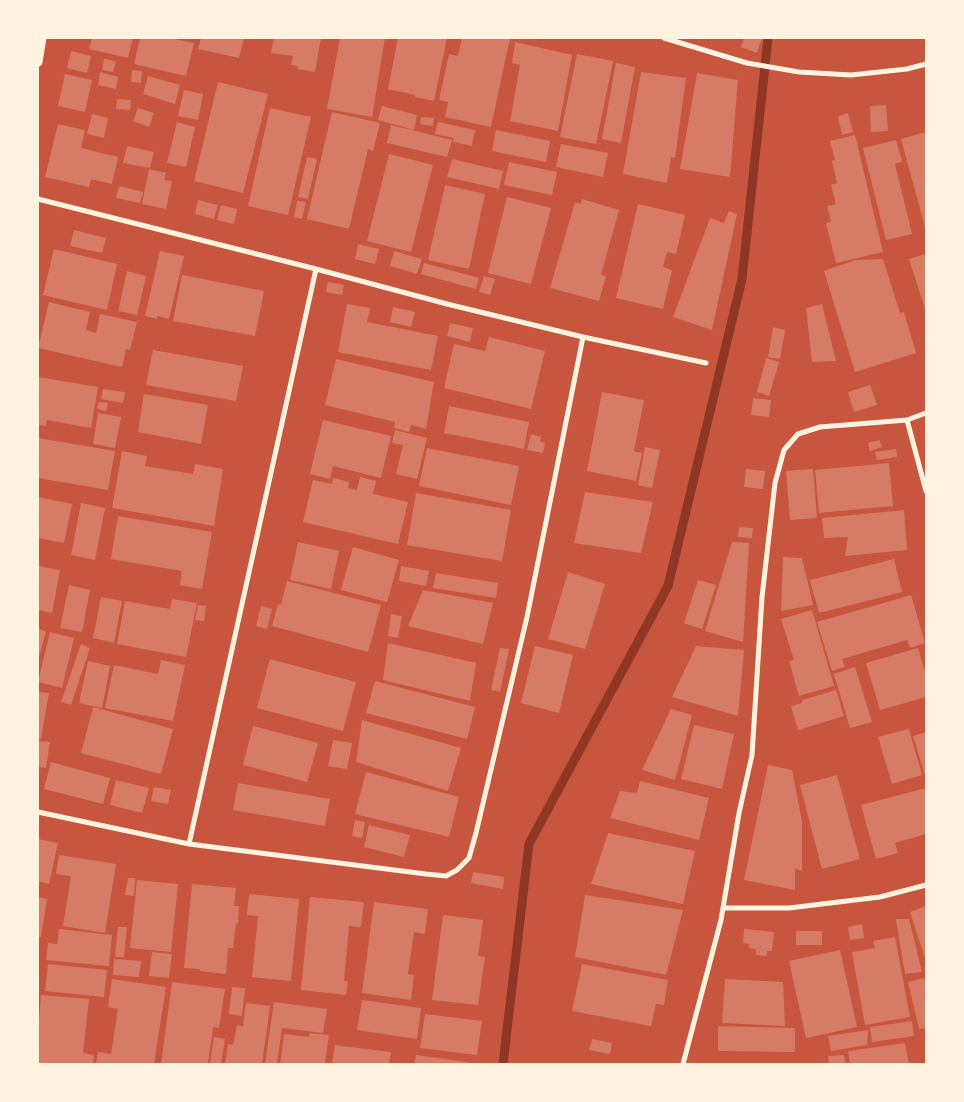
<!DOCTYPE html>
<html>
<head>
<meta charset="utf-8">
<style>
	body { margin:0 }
	#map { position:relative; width:964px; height:1102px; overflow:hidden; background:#c8553d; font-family:"Varela Round",sans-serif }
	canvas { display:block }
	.frame { position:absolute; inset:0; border:39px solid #fff3e0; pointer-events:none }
</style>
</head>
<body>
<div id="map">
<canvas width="964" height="1102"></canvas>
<div class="frame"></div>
</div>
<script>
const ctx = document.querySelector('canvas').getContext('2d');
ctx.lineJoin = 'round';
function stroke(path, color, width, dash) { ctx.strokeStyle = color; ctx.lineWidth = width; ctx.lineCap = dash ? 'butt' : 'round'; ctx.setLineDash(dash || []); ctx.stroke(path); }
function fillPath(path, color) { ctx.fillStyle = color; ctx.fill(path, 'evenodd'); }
const stream = new Path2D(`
	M503,1064L529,844L668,586L742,279L768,38`);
const building = new Path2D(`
	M92,38H133L128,58L89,49Z
	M140,38H169L194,43L186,76L134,64Z
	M201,38H244L239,58L198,49Z
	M274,38H321L315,72L298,69V66L291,65L293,56L271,53Z
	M340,38H385L372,117L327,109Z
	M398,38H447L434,101L415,97V95L388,89Z
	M462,38H510L491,127L445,117L448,102L439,100L449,54L458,56Z
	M744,38H762L757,53L741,47Z
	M515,42L572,55L558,131L510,121L520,65L512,63Z
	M71,51L91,56L87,73L67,68Z
	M577,54L613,61L596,144L560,137Z
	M104,59L116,61L113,72L102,70Z
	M616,63L635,67L621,143L602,139Z
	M132,70L142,71L141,83L131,82Z
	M100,72L118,77L116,89L98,85Z
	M641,72L686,78L675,158L671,157L667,183L623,174Z
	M697,73L738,80L730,177L680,169Z
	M65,74L92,80L85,112L58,106Z
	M148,76L180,85L175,104L143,94Z
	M218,82L268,94L243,193L194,181Z
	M184,90L203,94L198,120L178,116Z
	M117,99L131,100L130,110L116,109Z
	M886,105L888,131L871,132L870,106Z
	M382,106L417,115L414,130L378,120Z
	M138,108L154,113L149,127L133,121Z
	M270,108L311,117L288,215L248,206Z
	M332,112L380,123L373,151L368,149L349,229L307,219Z
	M848,113L853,132L842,135L838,116Z
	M92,114L108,118L104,138L87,134Z
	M421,117L434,118L433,126L420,124Z
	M177,122L195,127L186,167L167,163Z
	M438,122L475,130L472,146L453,142L454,138L435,134Z
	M58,124L85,130L81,148L118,157L112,184L91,179L89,187L45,177Z
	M391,125L452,140L447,157L387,143Z
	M496,130L550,141L546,162L492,151Z
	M926,132V231L901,139Z
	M855,135L883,252L836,263L826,223L831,222L827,206L836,204L831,185L837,183L832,161L835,160L830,141Z
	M896,140L902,162L895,164L912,234L886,240L863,148Z
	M561,144L608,153L603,177L556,167Z
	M127,146L154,152L150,168L123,163Z
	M389,154L433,165L411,252L367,241Z
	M307,157L317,159L308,199L298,197Z
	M452,159L503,171L499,189L447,177Z
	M509,162L557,172L552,195L504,185Z
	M149,169L166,173L164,180L172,181L166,209L142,204Z
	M445,185L485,194L469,269L428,260Z
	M119,186L143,192L140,203L116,198Z
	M507,197L551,208L531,284L488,273Z
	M582,199L619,210L601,275L606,276L599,301L550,288L575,202L581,204Z
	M198,200L218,205L214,219L195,214Z
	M297,201L306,202L302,219L294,217Z
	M638,204L685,215L676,254L667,252L663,267L672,270L663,309L616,298Z
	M221,205L237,209L234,224L217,220Z
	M729,211L737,214L712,330L673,317L710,218L724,223Z
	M74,230L106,238L102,253L70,246Z
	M358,244L379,249L375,264L355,259Z
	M54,249L117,264L107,310L43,295Z
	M160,251L184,256L169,319L157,316V319L145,316Z
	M394,251L422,259L417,274L390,266Z
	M926,254V312L909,259Z
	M883,259L900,313L904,312L916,353L855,372L824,271L855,260Z
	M424,263L479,278L476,289L421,274Z
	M127,271L146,276L137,315L118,311Z
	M182,275L264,291L255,336L173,321Z
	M484,276L495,279L490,295L479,292Z
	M328,282L344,285L342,295L326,292Z
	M49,302L90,312L86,330L96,333L100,314L137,322L130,350L126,349L122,367L38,348Z
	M347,304L370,308L367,322L438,336L431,370L338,352Z
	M822,304L836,361L812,362L806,308Z
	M393,307L415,312L411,327L390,322Z
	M450,323L473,328L470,342L447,336Z
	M773,327L785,330L780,359L768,357Z
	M489,337L545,351L531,409L444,388L454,344L485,351Z
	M153,350L243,366L236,401L146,385Z
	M766,358L779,362L769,396L757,392Z
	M336,359L434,382L426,429L411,425L409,432L394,428L395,422L325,405Z
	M38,377L98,387L91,428L47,420L46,426L38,425Z
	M870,385L877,405L854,412L848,392Z
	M103,389L125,392L123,403L101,399Z
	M602,392L644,400L634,451L642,453L636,481L587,471Z
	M144,394L208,405L201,444L138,432Z
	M753,398L771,400L769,417L751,415Z
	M99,402L108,403L106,411L97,409Z
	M449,406L529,422L524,449L444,433Z
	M98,413L121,417L115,448L93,444Z
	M323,420L391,436L381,478L333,466L330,479L310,474Z
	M395,430L427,438L417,479L396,474L403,445L392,443Z
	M531,434L541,437L540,441L545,443L543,453L527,450Z
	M38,438L115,451L108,490L38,478Z
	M880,440L882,447L870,451L868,443Z
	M645,447L660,450L652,488L638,485Z
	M427,448L519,466L511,505L419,486Z
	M896,449L897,457L877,460L875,452Z
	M122,451L147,456L145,466L193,474L195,464L223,469L214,526L112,508Z
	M889,463L893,506L819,513L815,470Z
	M746,469L765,471L763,489L744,487Z
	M813,469L817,518L790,520L786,471Z
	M360,477L376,481L373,494L408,502L398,544L303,522L313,480L332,484L333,478L349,482L348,488L357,490Z
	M585,492L653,502L641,553L574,543Z
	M416,493L511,510L502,561L407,545Z
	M38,497L72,504L64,543L38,538Z
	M81,503L105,508L95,560L71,555Z
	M904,510L907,550L845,556L848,537L824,538L822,518Z
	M118,516L212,532L202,589L180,585L182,571L111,559Z
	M739,527L753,528L752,538L738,537Z
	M298,542L339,551L331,589L290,580Z
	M732,542L749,543L743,642L705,631Z
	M353,547L399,560L387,602L341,590Z
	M783,557L802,558L813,605L781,611Z
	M894,559L902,592L819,613L810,580Z
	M38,566L60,570L52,613L38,610Z
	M401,566L429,571L426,586L399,581Z
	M568,572L605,584L585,649L548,639Z
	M436,573L498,583L496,598L433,588Z
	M698,580L716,585L702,629L684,623Z
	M287,581L381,605L368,652L272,626L278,604L281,605Z
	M69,585L90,590L82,632L60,628Z
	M423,590L493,603L483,644L408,626Z
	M911,595L925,643L910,648L907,640L842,659L845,667L832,671L817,622Z
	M101,597L122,601L114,643L93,638Z
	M172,599L197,603L186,657L117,644L125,601L170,609Z
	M198,605L206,606L204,621L195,620Z
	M261,606L272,609L267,629L256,626Z
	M812,610L834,686L799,696L789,661L794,660L781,619Z
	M391,614L402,616L398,638L388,636Z
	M38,629L46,631L38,661Z
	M50,632L74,638L62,688L38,682Z
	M388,643L476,663L470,701L383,680Z
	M81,644L90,648L71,705L61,702Z
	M535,646L573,655L559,713L521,703Z
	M696,646L744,650L738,716L672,697Z
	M500,648L509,649L500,692L491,690Z
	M918,648L926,675V697L880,710L866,663Z
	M270,659L356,682L343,731L257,708Z
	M161,660L185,665L173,721L105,708L114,665L158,674Z
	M88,661L110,666L102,708L79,703Z
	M855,667L872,722L850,728L834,674Z
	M375,681L475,707L467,739L366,713Z
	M836,690L844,716L798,730L791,706L802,703V700Z
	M38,692L49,693L41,739L38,738Z
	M93,707L173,729L161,774L81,753Z
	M671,709L692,715L675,780L642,770Z
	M362,720L461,748L448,791L356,762Z
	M694,725L734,734L722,789L681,779Z
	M253,726L318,743L307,782L243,765Z
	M909,729L922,775L892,784L878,737Z
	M926,732V779L913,736Z
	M333,740L352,743L347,769L328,766Z
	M38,741L50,742L46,768L38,767Z
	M51,762L110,778L103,804L44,789Z
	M768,765L792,770L802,821V871L795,869V890L744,880Z
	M366,772L459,797L449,837L355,814Z
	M837,775L860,859L822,869L800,785Z
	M116,780L149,788L142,813L110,805Z
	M640,781L709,798L699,840L610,818L620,791L637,793Z
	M238,783L330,799L325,826L233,810Z
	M154,787L171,790L168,804L151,801Z
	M926,788V834L895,843L898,853L876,859L861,805Z
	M355,820L365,822L362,838L352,836Z
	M369,825L410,835L404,857L364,847Z
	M608,833L695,851L683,904L591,884Z
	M38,839L58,843L49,884L38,881Z
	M59,855L116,864L105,933L63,926L71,876L56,874Z
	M473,872L504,877L503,889L471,883Z
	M128,878H135L134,896L125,895Z
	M137,880L178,884L171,952L130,948Z
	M192,884L236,888L234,906H239L238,923H236L233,948H228L226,974L200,971V969L184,968Z
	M249,894L299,899L291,981L252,977L258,916L247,915Z
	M585,895L683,910L666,975L575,957Z
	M38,897L47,899L41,937H38Z
	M310,897L364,902L361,927L349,926L344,981H348L346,995L301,990Z
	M374,902L428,909L425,934L414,932L408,974L414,975L411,1000L362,993Z
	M926,906V961L910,912Z
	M443,915L483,920L478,956L485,957L478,1005L432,1000Z
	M896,919H909L922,972L905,974Z
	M862,924L864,938L850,940L848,927Z
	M118,927H127L124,957H115Z
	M59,929L112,935L109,966L46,960L48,943L57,944Z
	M744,929L774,932L772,951H767V956L756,955V949L749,948V944L743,943Z
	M796,931H822V945H796Z
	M895,937L910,1017L865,1025L852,952L875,948L873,941Z
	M840,950L857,1027L806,1038L789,961Z
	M152,952L172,954L169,978L149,976Z
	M114,959L141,961L139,977L113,975Z
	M48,964L107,970L104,997L45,991Z
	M582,964L668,980L664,1005L656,1004L651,1026L572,1011Z
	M924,978L926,988V1028L919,1029L908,982Z
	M112,979L166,987L154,1064H96L98,1052L111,1054L118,1009L108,1007Z
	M725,979L783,982L785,1026L722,1023Z
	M172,982L225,989L219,1028L213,1027L208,1064H161Z
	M232,987L245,988L242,1016L229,1014Z
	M41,995L89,999L83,1053L94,1055L93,1064H38V1033Z
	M362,1000L421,1008L417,1039L357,1030Z
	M274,1002L327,1009L323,1033L282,1028L277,1064H265Z
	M246,1003L270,1006L262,1064H225L228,1044L233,1045L237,1025L243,1026Z
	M425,1014L482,1021L477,1055L420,1048Z
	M912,1021L914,1036L872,1042L870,1027Z
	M718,1026L795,1028V1052L718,1051Z
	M868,1030L867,1045L831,1051L828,1036Z
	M310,1033L329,1035L325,1064H280L284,1034L309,1037Z
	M214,1037L225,1039L221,1064H210Z
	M592,1039L612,1043L610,1054L589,1050Z
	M905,1043L909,1064H850L848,1051Z
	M335,1045L391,1052L389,1064H332Z
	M416,1055L473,1063V1064H414Z
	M844,1055L845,1064H829L828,1056Z`);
const minor = new Path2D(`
	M664,38L747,63L799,72L851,75L907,69L926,64
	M38,199L316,269L447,304L583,337L706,363
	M907,420L926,491
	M38,812L189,844L426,874L446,876L457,870L469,858L476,833L527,617L583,337
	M189,844L316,269
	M724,908H789L880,897L926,885
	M683,1064L721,920L739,813L752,755L762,597L775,483L784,450L798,434L820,427L907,420L926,413`);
const tertiary = new Path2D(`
	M38,62L42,38`);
stroke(stream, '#8f3625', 9);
fillPath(building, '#d67c66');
stroke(minor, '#fff3e0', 5);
stroke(tertiary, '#fff3e0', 9);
</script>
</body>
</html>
